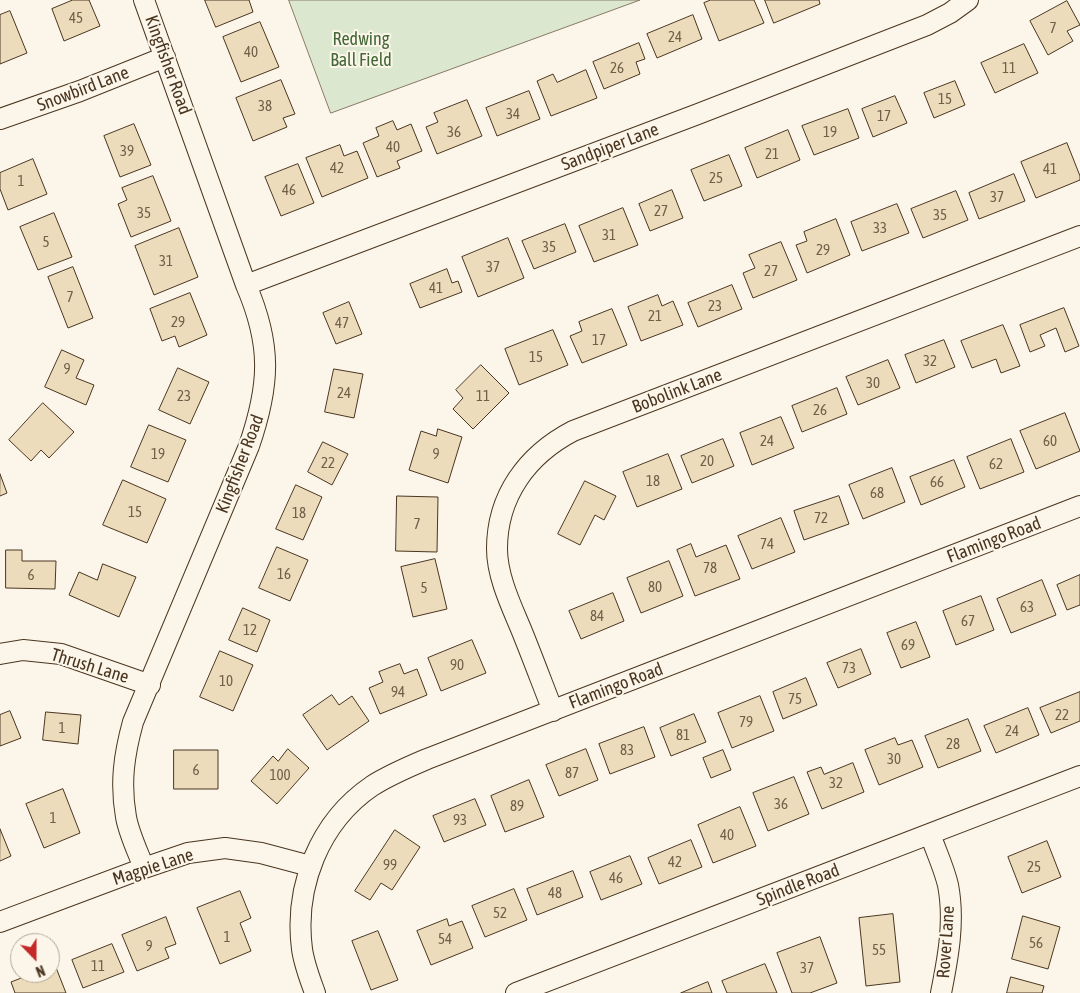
<!DOCTYPE html>
<html>
<head>
<meta charset="utf-8">
<style>
	body { margin:0 }
	#map { position:relative; width:1080px; height:993px; overflow:hidden; background:#fbf6e9; font-family:"Asap Condensed",sans-serif }
	canvas { display:block }
	.north { position:absolute; left:10px; top:933px; width:50px; height:50px; box-sizing:border-box; background:#fbf6e9; border:1px solid #b4a999; border-radius:50%; rotate:158deg; font-size:14px; font-weight:700; line-height:20px; text-align:center; color:#4a3520 }
	.north::after { content:''; display:block; margin:auto; width:18px; height:22px; background:#c62828; clip-path:polygon(50% 0,100% 100%,50% 72%,0 100%) }
</style>
</head>
<body>
<div id="map">
<canvas width="1080" height="993"></canvas>
<div class="north">N</div>
</div>
<script>
const ctx = document.querySelector('canvas').getContext('2d');
ctx.lineJoin = 'round';
function fillPath(path, color) { ctx.fillStyle = color; ctx.fill(path, 'evenodd'); }
function stroke(path, color, width, dash) { ctx.strokeStyle = color; ctx.lineWidth = width; ctx.lineCap = dash ? 'butt' : 'round'; ctx.setLineDash(dash || []); ctx.stroke(path); }
function write(font, color, halo, rows, align = 'center') {
  ctx.font = font + ' "Asap Condensed",sans-serif'; ctx.lineWidth = 4; ctx.setLineDash([]); ctx.textBaseline = 'middle'; ctx.strokeStyle = halo; ctx.fillStyle = color; for (const [text, x, y, turn = 0] of rows) {
    ctx.save(); ctx.translate(x, y); ctx.rotate((+turn || 0) * Math.PI / 180); ctx.textAlign = isNaN(turn) ? turn : align; if (halo) ctx.strokeText(text, 0, 0); ctx.fillText(text, 0, 0); ctx.restore();
  }
}
const green = new Path2D(`
	M289,0H640L331,113Z`);
const building = new Path2D(`
	M73,0H89L100,26L64,41L52,9Z
	M205,0H249L253,12L216,27Z
	M711,0H754L764,23L719,41L704,3Z
	M765,0H819L820,4L774,23Z
	M1067,1L1080,25L1067,31L1073,41L1048,55L1030,21Z
	M10,11L27,53L0,64V15Z
	M693,15L702,39L657,58L647,34Z
	M260,22L279,67L241,82L223,37Z
	M639,43L645,59L636,62L640,74L604,89L593,62Z
	M1024,44L1038,73L995,93L981,63Z
	M586,70L597,98L551,116L537,81L553,74L557,82Z
	M281,80L295,114L283,118L287,127L253,141L236,98Z
	M955,81L965,105L934,118L924,93Z
	M529,91L540,119L497,136L486,108Z
	M895,96L907,123L873,137L862,109Z
	M467,100L482,136L437,154L426,127L438,122L434,113Z
	M848,109L859,138L814,155L802,126Z
	M393,121L397,130L411,124L422,151L397,161L400,168L377,177L363,143L379,136L376,128Z
	M134,124L151,165L120,177L104,136Z
	M788,130L800,160L757,178L745,148Z
	M1067,143L1080,176V180L1036,198L1021,162Z
	M340,145L344,156L357,151L368,178L322,197L306,158Z
	M729,155L742,186L704,201L691,170Z
	M33,159L47,194L8,210L0,189V173Z
	M298,164L314,203L281,216L265,177Z
	M1014,174L1025,201L979,219L969,193Z
	M153,176L171,221L131,237L118,204L127,200L122,188Z
	M672,190L683,218L650,231L639,204Z
	M956,191L968,220L923,238L911,209Z
	M897,204L909,233L862,251L851,222Z
	M623,208L638,245L594,262L579,226Z
	M54,213L72,257L38,270L20,227Z
	M836,219L850,255L807,273L796,245L807,241L804,232Z
	M565,224L576,252L534,269L522,241Z
	M179,228L198,277L154,295L135,246Z
	M508,238L524,278L478,297L462,257Z
	M781,242L797,280L753,298L743,273L755,268L749,255Z
	M73,267L93,318L68,328L48,277Z
	M447,269L452,283L458,281L462,292L420,308L410,284Z
	M732,285L742,309L698,327L688,303Z
	M190,293L207,335L179,347L175,336L162,341L150,309Z
	M658,295L662,306L673,301L683,325L641,341L628,307Z
	M349,302L362,334L336,344L323,313Z
	M1064,308L1079,346L1065,352L1056,328L1040,335L1045,346L1030,352L1020,325Z
	M612,309L627,345L582,363L570,336L582,331L579,322Z
	M1003,325L1020,366L1001,373L996,359L972,368L961,341Z
	M553,330L568,365L519,385L505,349Z
	M944,340L955,367L916,383L905,355Z
	M62,350L84,360L76,378L94,385L86,405L45,387Z
	M888,360L900,388L858,405L846,377Z
	M481,365L509,393L473,429L453,409L463,398L456,390Z
	M178,368L209,382L190,424L159,410Z
	M334,369L363,374L354,418L325,412Z
	M837,388L847,414L802,432L792,406Z
	M43,403L74,432L49,458L41,450L31,461L9,440Z
	M1065,413L1080,451L1036,469L1020,431Z
	M781,417L794,448L752,465L740,433Z
	M149,425L186,440L168,482L131,467Z
	M438,429L462,437L448,483L409,470L421,431L436,436Z
	M723,439L734,466L692,483L681,456Z
	M1011,439L1024,472L980,489L967,457Z
	M323,442L348,454L332,485L308,472Z
	M668,454L682,489L637,507L623,472Z
	M954,460L965,487L921,505L910,477Z
	M892,468L905,502L863,519L849,485Z
	M0,474L7,493L0,496Z
	M123,480L166,499L147,543L103,525Z
	M585,481L616,496L604,520L595,515L580,545L558,534Z
	M296,485L322,497L303,540L276,529Z
	M397,496L438,497L437,552L396,551Z
	M839,496L849,524L804,540L794,511Z
	M781,518L795,552L752,569L738,536Z
	M691,544L696,557L726,545L740,579L695,596L677,550Z
	M277,547L308,560L290,601L259,588Z
	M6,550H22V561H56L55,589L6,588Z
	M435,559L447,609L413,617L401,567Z
	M669,561L683,596L641,613L627,578Z
	M103,564L136,577L119,617L69,595L79,572L97,580Z
	M1080,575V605L1067,610L1057,585Z
	M1042,580L1056,615L1011,633L997,599Z
	M613,593L624,621L581,639L569,611Z
	M981,596L994,630L956,645L943,611Z
	M243,608L270,620L257,652L229,640Z
	M916,622L930,657L901,668L887,633Z
	M472,640L486,673L441,691L428,658Z
	M861,649L871,674L838,688L827,663Z
	M220,651L253,665L233,711L200,697Z
	M400,664L404,674L417,669L427,695L380,714L369,688L383,682L379,672Z
	M806,678L817,705L783,719L773,692Z
	M1080,692V721L1051,733L1040,708Z
	M332,695L339,705L352,696L369,721L327,750L303,715Z
	M760,696L774,731L732,748L718,713Z
	M1028,708L1039,735L996,753L984,726Z
	M10,711L21,738L0,746V715Z
	M46,712L81,715L78,744L43,740Z
	M694,714L706,742L671,756L660,728Z
	M968,719L981,751L938,768L925,736Z
	M644,727L655,757L610,774L599,744Z
	M895,738L898,745L912,740L923,767L879,785L865,750Z
	M288,749L309,768L277,804L251,781L273,756L278,761Z
	M586,749L598,780L559,796L546,765Z
	M174,750H218V789H174Z
	M723,750L731,770L711,778L703,758Z
	M853,763L864,792L822,809L807,772L821,767L824,774Z
	M794,777L809,814L768,831L753,793Z
	M529,780L544,817L505,832L491,796Z
	M63,789L80,833L44,848L26,804Z
	M475,799L486,825L444,842L433,816Z
	M740,807L756,846L713,863L698,825Z
	M0,829L11,856L0,861Z
	M395,830L420,847L392,890L381,883L370,900L355,891Z
	M691,840L702,867L659,884L648,858Z
	M1047,841L1061,877L1022,893L1008,857Z
	M630,856L642,884L601,900L590,872Z
	M573,871L583,897L537,915L527,889Z
	M514,889L527,920L485,937L472,906Z
	M240,891L251,918L240,923L251,951L220,964L197,908Z
	M893,914L900,982L866,986L859,918Z
	M1023,916L1060,927L1048,969L1012,959Z
	M166,917L176,944L165,948L169,958L137,971L122,935Z
	M447,919L449,926L462,921L473,948L431,965L417,931Z
	M378,931L398,980L371,990L352,941Z
	M820,937L837,983L810,993H792L777,953Z
	M112,944L124,972L83,988L72,960Z
	M765,964L777,993H727L722,981Z
	M55,965L66,993H15L11,982L34,973H50V967Z
	M1011,977L1044,986L1042,993H1007Z
	M708,982L712,993H681Z`);
const minor = new Path2D(`
	M0,119L80,91L165,57
	M246,285L698,114L927,25L950,13L968,0
	M0,654L23,650L61,654L150,685
	M553,711C542,683 532,656 521,629C511,605 497,576 497,549C497,496 527,455 573,431L1080,236
	M930,834C936,851 944,868 948,885C955,921 948,958 941,993
	M144,868C138,852 129,834 126,817C120,783 124,755 133,722L249,446C270,385 272,345 246,285L144,0
	M0,922L144,868L188,853L225,848L261,853L310,866
	M315,993C310,979 304,964 302,949C294,887 319,822 372,786C389,775 408,767 427,759L1080,506
	M516,993L1080,776`);
const numberNames = [
	["45",76,18],
	["7",1053,28],
	["24",675,37],
	["40",251,52],
	["26",617,68],
	["11",1009,68],
	["15",945,99],
	["38",265,106],
	["34",513,114],
	["17",884,116],
	["36",454,132],
	["19",830,132],
	["40",393,147],
	["39",127,151],
	["21",772,154],
	["42",337,168],
	["41",1050,169],
	["25",716,178],
	["1",21,181],
	["46",289,190],
	["37",997,197],
	["27",661,211],
	["35",144,213],
	["35",940,215],
	["33",880,228],
	["31",609,235],
	["5",46,242],
	["35",549,247],
	["29",823,250],
	["31",166,261],
	["37",493,267],
	["27",771,271],
	["41",436,288],
	["7",70,297],
	["23",715,306],
	["21",655,316],
	["29",178,322],
	["47",342,323],
	["17",599,340],
	["15",536,357],
	["32",930,361],
	["9",67,369],
	["30",873,383],
	["24",344,393],
	["23",184,396],
	["11",483,396],
	["26",820,410],
	["24",767,441],
	["60",1050,441],
	["19",158,454],
	["9",436,454],
	["20",707,461],
	["22",328,463],
	["62",996,464],
	["18",653,481],
	["66",937,482],
	["68",877,493],
	["15",135,512],
	["18",299,513],
	["72",821,518],
	["7",417,524],
	["74",767,544],
	["78",710,568],
	["16",284,574],
	["6",31,575],
	["80",655,587],
	["5",424,588],
	["63",1027,607],
	["84",597,616],
	["67",968,621],
	["12",250,630],
	["69",908,645],
	["90",457,665],
	["73",849,668],
	["10",226,681],
	["94",398,692],
	["75",795,699],
	["22",1062,715],
	["79",746,722],
	["1",62,728],
	["24",1012,731],
	["81",683,735],
	["28",953,744],
	["83",627,750],
	["30",894,759],
	["6",196,770],
	["87",572,773],
	["100",280,775],
	["32",836,783],
	["36",781,804],
	["89",517,806],
	["1",53,818],
	["93",460,820],
	["40",727,835],
	["42",675,862],
	["99",390,865],
	["25",1034,867],
	["46",616,878],
	["48",555,893],
	["52",500,913],
	["1",227,937],
	["54",445,939],
	["56",1036,943],
	["9",149,946],
	["55",879,950],
	["11",98,966],
	["37",807,968]
];
const parkNames = [
	["Redwing",361,39],
	["Ball Field",361,60]
];
const streetNames = [
	["Kingfisher Road",168,65,70],
	["Snowbird Lane",83,89,-21],
	["Sandpiper Lane",610,147,-21],
	["Bobolink Lane",677,391,-21],
	["Kingfisher Road",240,464,-69],
	["Flamingo Road",994,540,-21],
	["Thrush Lane",90,666,17],
	["Flamingo Road",616,686,-21],
	["Magpie Lane",153,867,-18],
	["Spindle Road",798,885,-21],
	["Rover Lane",946,942,-86]
];
fillPath(green, '#dce7d0');
stroke(green, '#887966', 1);
fillPath(building, '#ecdcbc');
stroke(building, '#4a3520', 1);
stroke(minor, '#4a3520', 22);
stroke(minor, '#fbf6e9', 20);
write('15px', '#725f47', null, numberNames);
write('18px', '#436837', '#fbf6e9', parkNames);
write('18px', '#4a3520', '#fbf6e9', streetNames);
</script>
</body>
</html>
